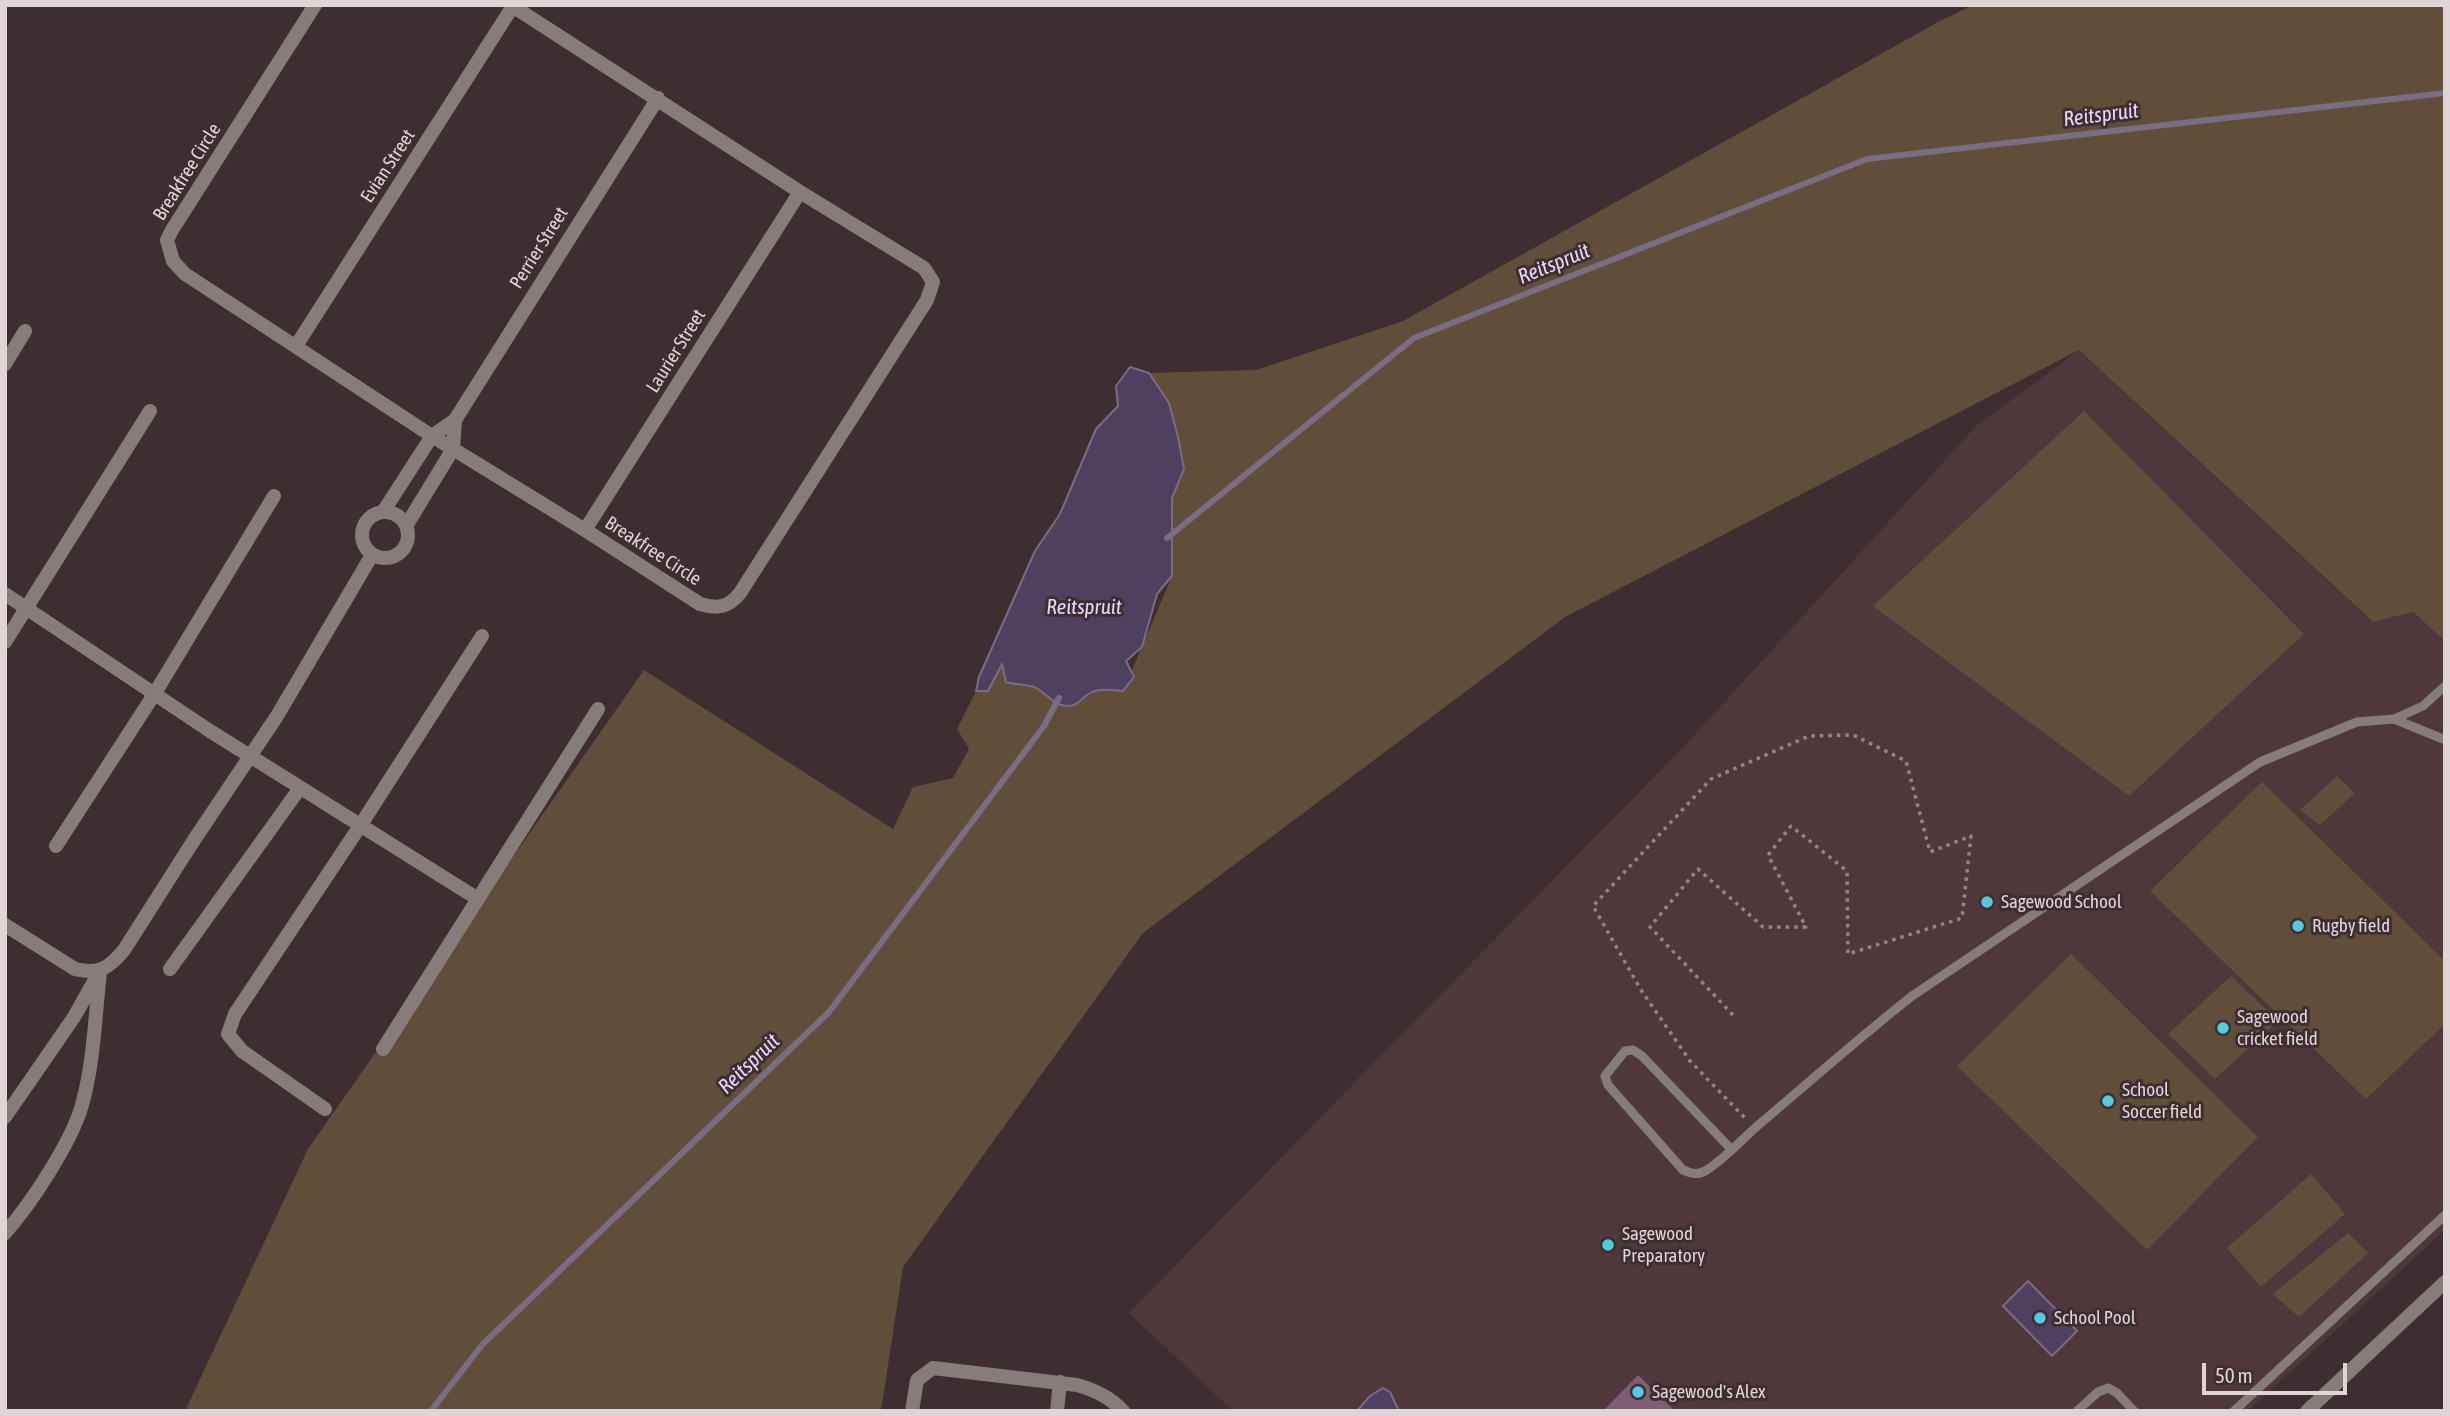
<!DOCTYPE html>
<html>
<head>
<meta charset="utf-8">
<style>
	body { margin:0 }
	#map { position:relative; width:2450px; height:1416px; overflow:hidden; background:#3e2e31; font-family:"Asap Condensed",sans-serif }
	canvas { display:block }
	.frame { position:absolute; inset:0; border:7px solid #dfd4d6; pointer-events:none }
	.scale { position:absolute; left:2202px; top:1363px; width:145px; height:32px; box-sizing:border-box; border:4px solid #dfd4d6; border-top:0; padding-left:9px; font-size:21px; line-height:24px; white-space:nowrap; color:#dfd4d6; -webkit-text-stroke:5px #3e2e31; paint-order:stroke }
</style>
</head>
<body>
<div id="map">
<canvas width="2450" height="1416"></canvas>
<div class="frame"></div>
<div class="scale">50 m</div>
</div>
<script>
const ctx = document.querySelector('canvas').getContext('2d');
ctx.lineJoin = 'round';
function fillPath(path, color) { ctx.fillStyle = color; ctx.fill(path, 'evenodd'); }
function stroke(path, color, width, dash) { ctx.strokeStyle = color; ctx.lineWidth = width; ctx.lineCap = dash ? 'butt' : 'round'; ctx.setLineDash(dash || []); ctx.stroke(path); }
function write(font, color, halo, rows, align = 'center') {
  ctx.font = font + ' "Asap Condensed",sans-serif'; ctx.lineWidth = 6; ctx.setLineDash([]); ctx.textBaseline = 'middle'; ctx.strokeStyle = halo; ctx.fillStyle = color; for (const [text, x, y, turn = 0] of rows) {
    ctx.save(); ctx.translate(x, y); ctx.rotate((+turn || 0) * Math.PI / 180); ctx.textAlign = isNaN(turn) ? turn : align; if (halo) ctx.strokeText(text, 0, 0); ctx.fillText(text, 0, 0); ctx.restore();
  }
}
const built = new Path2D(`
	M2079,350L2372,622L2413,612L2445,641V1230L2248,1411H1233L1129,1313L1689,741L1976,426Z`);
const green = new Path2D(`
	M1973,5H2445V641L2413,612L2373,622L2079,350L1565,617L1143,933L903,1267L881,1411H185L308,1149L644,670L893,829L913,787L953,778L969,749L957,729L976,691L1003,663L1123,691L1172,576V545L1149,373L1256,370L1403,321L1940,21Z
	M2084,411L2304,634L2129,796L1873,606Z
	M2337,776L2355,793L2320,825L2300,810Z
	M2262,782L2445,961V1024L2366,1099L2150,891Z
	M2071,954L2258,1137L2147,1250L1957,1066Z
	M2231,976L2278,1021L2215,1079L2168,1034Z
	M2311,1174L2345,1214L2261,1287L2227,1248Z
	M2348,1233L2368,1253L2299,1317L2273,1294Z`);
const water = new Path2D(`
	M1130,367L1149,373L1169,403L1178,437L1184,469L1172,498V576L1157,594L1142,647L1126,661L1134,677L1123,691C1113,690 1099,688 1090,693C1081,698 1079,706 1067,706C1053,706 1045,691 1034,687C1025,684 1015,685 1006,682L1002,664L988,691H976L979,677L1035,551L1060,514L1096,429L1118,406L1116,386Z
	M2028,1281L2077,1331L2052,1356L2003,1306Z
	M1383,1388L1390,1392L1399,1411H1357L1370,1396Z`);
const stream = new Path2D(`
	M1167,538L1414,338L1867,159L2445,93
	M431,1411L482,1345L829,1012L1044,726L1059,698`);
const building = new Path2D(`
	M1638,1375L1675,1411H1603Z`);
const path = new Path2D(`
	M1733,1015L1650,927L1698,869L1763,927H1806L1768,855L1791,826L1847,871L1848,954L1962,918L1971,836L1930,852L1906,761L1853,735L1809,736L1711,779L1593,906L1641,990L1690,1061L1745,1118`);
const lane = new Path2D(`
	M2394,719L2423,706L2445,686
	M1731,1149L1642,1056L1633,1050L1625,1051L1605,1076L1608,1085L1683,1170C1690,1173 1696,1175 1703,1172C1716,1167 1744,1138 1756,1127C1808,1083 1859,1038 1912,996L2260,762L2357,722L2394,719L2443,739
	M2077,1411L2098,1392L2108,1388L2117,1393L2134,1411
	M2234,1411L2445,1215`);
const street = new Path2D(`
	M315,5L172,230L167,240L173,261L185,274L432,436L585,530L700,604C717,609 728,608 740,593L927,300L933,282L924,268L800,192L511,5
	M296,346L513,6
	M5,364L25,331
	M362 535a23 23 0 1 1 46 0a23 23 0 1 1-46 0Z
	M383,512L432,436L455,420L658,98
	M406,526L453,449L455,420
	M585,530L800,192
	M5,594L210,731L478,899
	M5,642L150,411
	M56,846L155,693L274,496
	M5,925L75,969C99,975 109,968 124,950L194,840L277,716L372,555
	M170,969L300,788
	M383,1049L598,709
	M325,1109L242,1051L228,1034L235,1014L360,826L482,636
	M5,1117L74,1017L96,978
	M5,1233C31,1204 72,1141 82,1105C94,1062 95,1016 100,972
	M912,1411L917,1380L933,1368L1077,1385C1095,1390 1110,1397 1123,1411
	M1057,1411L1060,1382
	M2307,1411L2445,1282`);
const markers = [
	[1987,902,7,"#55cadf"],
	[2298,926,7,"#55cadf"],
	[2223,1028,7,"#55cadf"],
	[2108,1101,7,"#55cadf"],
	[1608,1245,7,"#55cadf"],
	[2040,1318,7,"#55cadf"],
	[1638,1392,7,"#55cadf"]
];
const streetNames = [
	["Evian Street",388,166,-57],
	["Breakfree Circle",187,172,-58],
	["Perrier Street",539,248,-58],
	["Laurier Street",676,351,-58],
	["Breakfree Circle",653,551,33]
];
const poiNames = [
	["Sagewood School",2001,902],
	["Rugby field",2312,926],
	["Sagewood",2237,1017],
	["cricket field",2237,1039],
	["School",2122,1090],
	["Soccer field",2122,1112],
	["Sagewood",1622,1234],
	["Preparatory",1622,1256],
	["School Pool",2054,1318],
	["Sagewood's Alex",1652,1392]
];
const waterNames = [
	["Reitspruit",2101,115,-7],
	["Reitspruit",1554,264,-22],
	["Reitspruit",1084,607],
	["Reitspruit",749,1064,-44]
];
fillPath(built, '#4e383b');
fillPath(green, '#604e3b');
fillPath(water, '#4f4060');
stroke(water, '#7a6c83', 2);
stroke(stream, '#7a6c83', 6);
fillPath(building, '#7e5d75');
stroke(path, '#928587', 3.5, [3.5, 5]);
stroke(lane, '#867d7b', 9);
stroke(street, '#867d7b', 14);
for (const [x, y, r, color] of markers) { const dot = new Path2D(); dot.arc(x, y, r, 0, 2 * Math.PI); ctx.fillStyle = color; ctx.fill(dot); stroke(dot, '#3e2e31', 2.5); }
write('19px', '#dfd4d6', '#3e2e31', streetNames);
write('19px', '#dfd4d6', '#3e2e31', poiNames, 'left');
write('italic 21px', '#e6d7fb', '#3e2e31', waterNames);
</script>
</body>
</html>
